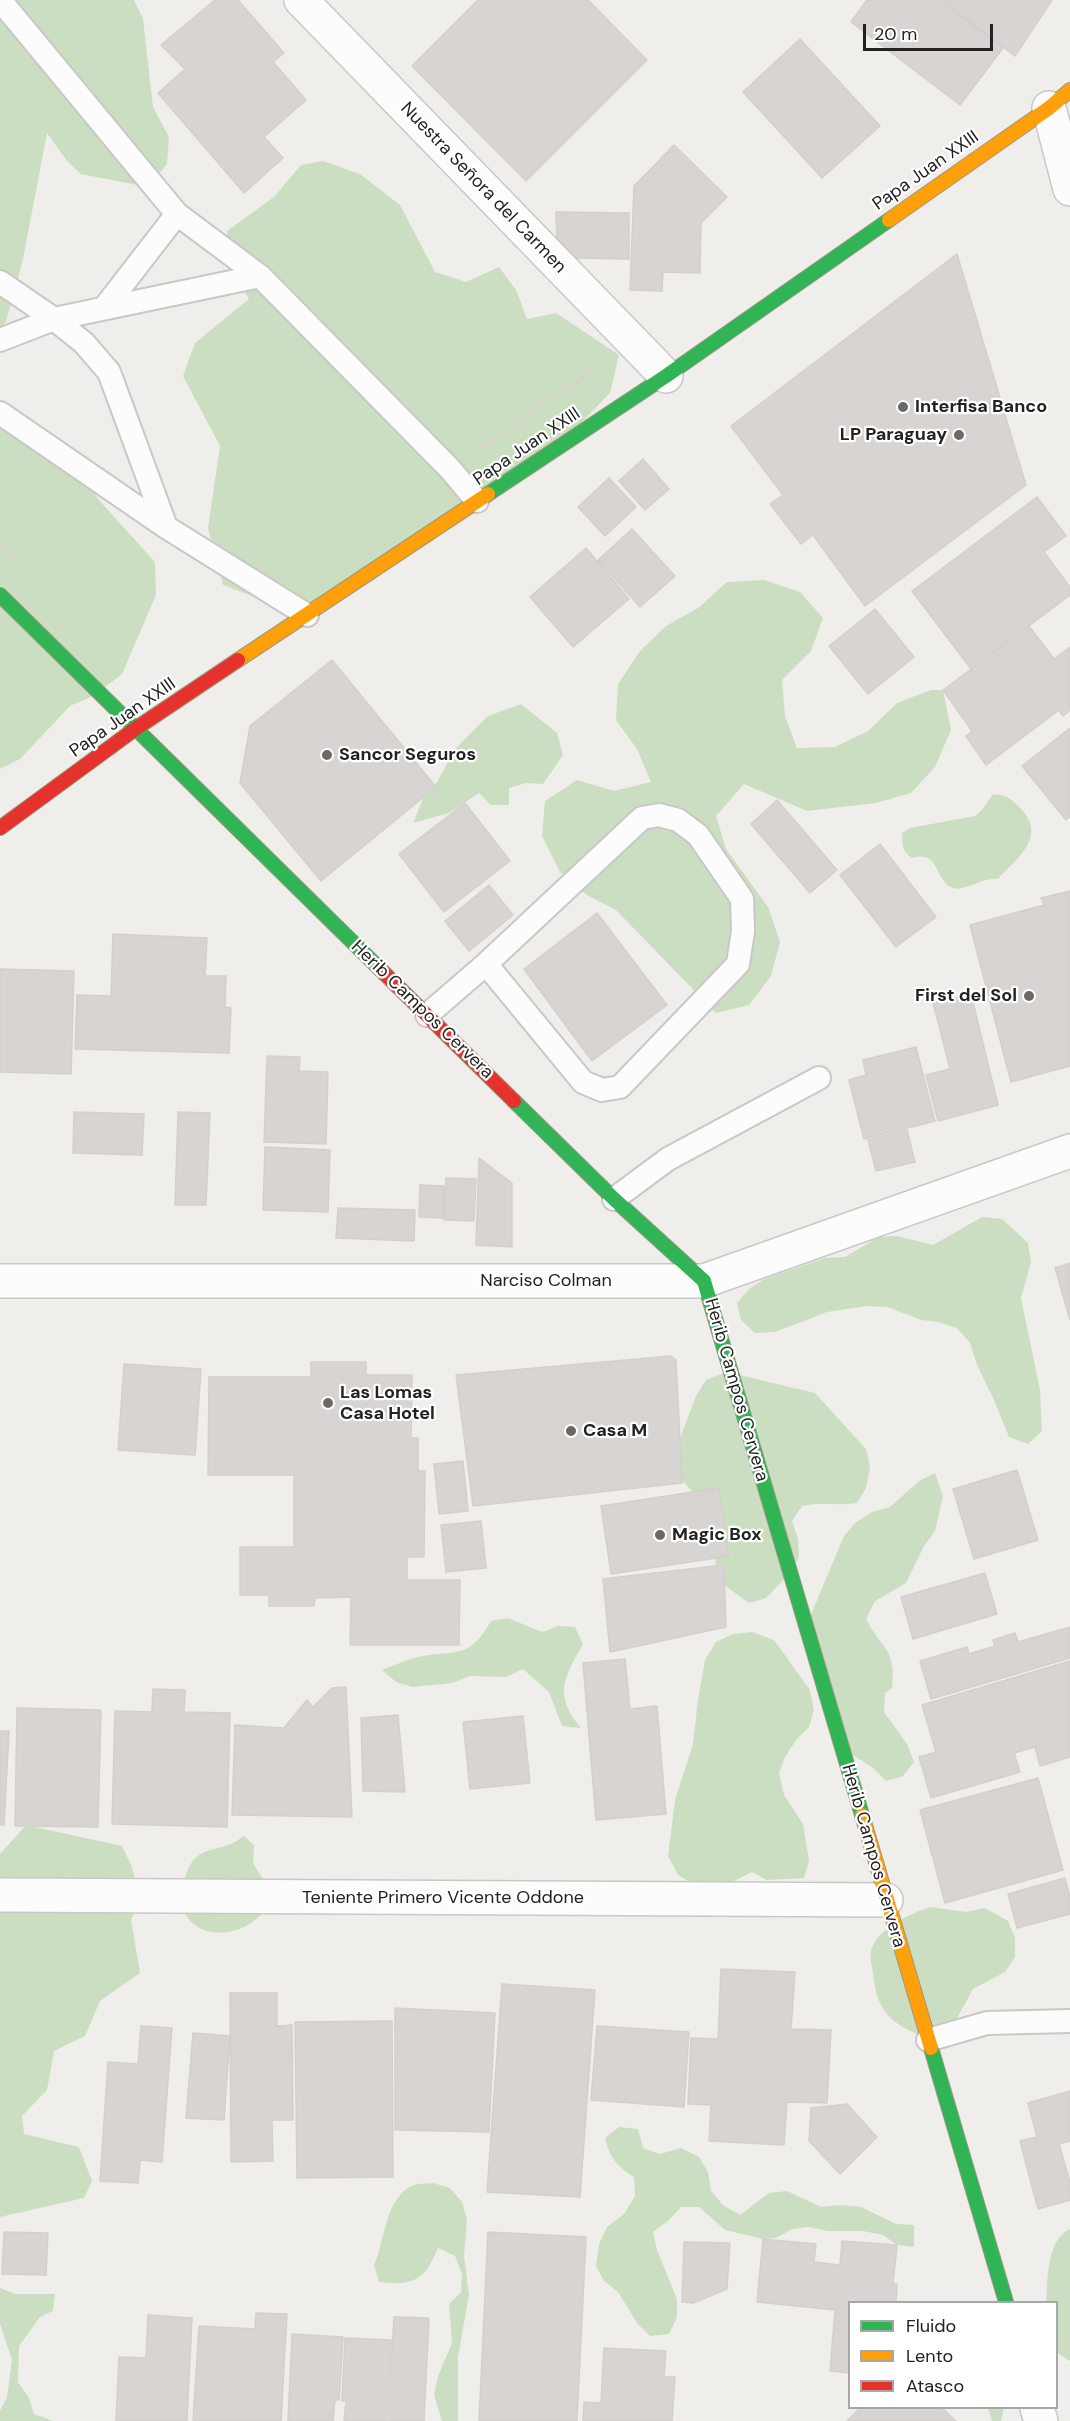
<!DOCTYPE html>
<html>
<head>
<meta charset="utf-8">
<style>
	body { margin:0 }
	#map { position:relative; width:1070px; height:2421px; overflow:hidden; background:#f0eeeb; font-family:"DM Sans",sans-serif }
	canvas { display:block }
	.legend { position:absolute; left:848px; top:2301px; width:210px; height:108px; box-sizing:border-box; background:#fff; border:2px solid #a7a7a7; margin:0; padding:8px 10px; list-style:none; font-size:18px; color:#222 }
	.legend li { display:flex; align-items:center; gap:12px; height:30px }
	.legend b { width:30px; border:2px solid #a7a7a7 }
	.scale { position:absolute; left:863px; top:24px; width:130px; height:27px; box-sizing:border-box; border:3px solid #222; border-top:0; padding-left:8px; font-size:18px; line-height:21px; white-space:nowrap; color:#222; -webkit-text-stroke:4px #fff; paint-order:stroke }
</style>
</head>
<body>
<div id="map">
<canvas width="1070" height="2421"></canvas>
<ul class="legend">
<li><b style="height:8px;background:#30b455"></b>Fluido</li>
<li><b style="height:8px;background:#ff9f0a"></b>Lento</li>
<li><b style="height:8px;background:#e5322d"></b>Atasco</li>
</ul>
<div class="scale">20 m</div>
</div>
<script>
const ctx = document.querySelector('canvas').getContext('2d');
ctx.lineJoin = 'round';
function fillPath(path, color) { ctx.fillStyle = color; ctx.fill(path, 'evenodd'); }
function stroke(path, color, width, dash) { ctx.strokeStyle = color; ctx.lineWidth = width; ctx.lineCap = dash ? 'butt' : 'round'; ctx.setLineDash(dash || []); ctx.stroke(path); }
function write(font, color, halo, rows, align = 'center') {
  ctx.font = font + ' "DM Sans",sans-serif'; ctx.lineWidth = 4.5; ctx.setLineDash([]); ctx.textBaseline = 'middle'; ctx.strokeStyle = halo; ctx.fillStyle = color; for (const [text, x, y, turn = 0] of rows) {
    ctx.save(); ctx.translate(x, y); ctx.rotate((+turn || 0) * Math.PI / 180); ctx.textAlign = isNaN(turn) ? turn : align; if (halo) ctx.strokeText(text, 0, 0); ctx.fillText(text, 0, 0); ctx.restore();
  }
}
const forest = new Path2D(`
	M0,0H134L143,19L153,107L169,137L167,164L148,187L81,174L67,161L47,133L23,259L6,322L0,330Z
	M323,161L360,174L400,205L435,272L466,282L499,267L516,290L527,319L556,313L619,355L610,393L577,427L305,616L223,585L208,528L220,446L183,376L195,343L249,299L231,271L227,231L274,197L301,165Z
	M0,425L66,449L98,499L155,562L156,595L122,674L95,695L70,706L20,759L0,769Z
	M764,580L800,592L823,618L811,651L782,680L785,716L797,748L835,747L868,731L897,703L931,690H943L951,730L935,767L911,793L876,803L807,811L744,784L716,816L726,849L768,907L780,942L771,976L749,1005L716,1013L616,910L587,895L560,872L542,836L545,801L577,780L614,791L651,782L637,749L616,720L618,684L640,651L666,626L698,608L727,582Z
	M521,704L557,733L563,755L543,784L526,783L509,788V805H491L479,793L449,813L413,823L424,797L437,782L455,749L488,716Z
	M993,794C1009,796 1010,798 1021,809C1047,836 1018,858 998,879C983,877 964,892 953,888C934,881 941,850 912,858C902,851 902,845 902,833L910,828L975,816L982,810Z
	M982,1217L1002,1219L1028,1243L1031,1262L1021,1298L1040,1390L1042,1431L1028,1444L1009,1437L994,1400L977,1365L970,1343L957,1328L939,1322L922,1320L887,1307L867,1306L827,1312L775,1332L755,1333L741,1320L737,1303L749,1289L764,1279L825,1258L845,1257L879,1237L897,1236L933,1245Z
	M727,1372L815,1393L866,1449L870,1467L866,1488L857,1503C838,1506 821,1502 802,1506L792,1521L798,1539L799,1557L790,1573L766,1598L749,1603L720,1582L715,1559L713,1522L705,1505L681,1479L677,1458L680,1438L696,1396L706,1380Z
	M935,1473L943,1496L935,1531L924,1546L906,1583L875,1601L866,1619C882,1650 897,1649 892,1688L885,1693L884,1712L907,1744L914,1762L903,1776L886,1781L873,1768L844,1749L810,1617L844,1536L855,1523L872,1512L890,1507L919,1481Z
	M508,1618L542,1632L558,1626L575,1627L583,1644C564,1678 553,1695 581,1728L562,1726L549,1692L523,1669L506,1677L470,1676L452,1683L413,1687L396,1682L382,1670C393,1666 403,1661 414,1658C453,1648 467,1663 491,1621Z
	M752,1632L774,1640L810,1690L814,1710L809,1727L796,1740L785,1757L779,1773L784,1795L803,1824L809,1861L804,1878L767,1880L752,1872L730,1883L693,1884L678,1875L668,1856L675,1800L693,1744L698,1700L705,1660L716,1642L733,1634Z
	M26,1825L122,1846L131,1865L142,1901L131,1919L140,1973L100,2001L85,2036L54,2051L47,2090L22,2116L24,2134L79,2147L92,2181L84,2198L0,2217V1854Z
	M244,1836L254,1845L253,1863L272,1895C269,1900 267,1907 264,1911C238,1945 174,1940 183,1888C184,1879 187,1869 192,1862C202,1849 215,1850 228,1845C234,1843 239,1839 244,1836Z
	M930,1907L966,1912L985,1908L1008,1921L1015,1938V1957L1005,1972L973,1989L956,2020L940,2029L922,2036C889,2023 877,2010 873,1974C873,1968 869,1957 871,1951C876,1929 911,1913 930,1907Z
	M619,2127L638,2129L643,2148L660,2154L681,2148L699,2157L708,2172L711,2191L723,2205L740,2215L769,2193L787,2191L821,2207L841,2205L861,2207L896,2224L914,2225V2247L897,2245L883,2235L863,2231H828L809,2227L792,2229L776,2238L763,2239L725,2230L699,2207H681L668,2221L653,2232L657,2250L677,2299V2317L669,2334L650,2336L637,2323L618,2292L604,2281L596,2266L599,2244L607,2227L624,2214L635,2196L634,2177C617,2166 609,2157 605,2138Z
	M433,2183L450,2188L462,2202L467,2220L464,2256L469,2295L458,2357V2421H442L434,2395L438,2376L452,2343L449,2304L461,2292L462,2274L455,2256L438,2248C425,2280 414,2286 379,2282L374,2265C385,2240 386,2195 414,2185C420,2183 427,2184 433,2183Z
	M1070,2229V2361L1057,2353L1056,2302H1046C1048,2280 1046,2240 1070,2229Z
	M0,2288L15,2294H55L53,2311L40,2317L19,2346L18,2382L29,2398L34,2414L53,2421H0V2411L7,2397L12,2360L0,2324Z
	M988,2408H1004L1001,2421H992Z`);
const building = new Path2D(`
	M215,0H238L284,53L273,62L306,100L264,137L283,158L244,193L158,93L185,69L161,45Z
	M478,0H588L647,60L526,181L412,66Z
	M867,0H939L1003,48L960,105L851,22Z
	M942,0H1052L1015,56Z
	M800,39L880,126L822,178L743,92Z
	M674,145L727,197L701,223L700,273L663,272L662,291L630,290L634,186Z
	M556,212L629,213V259L573,258L557,243Z
	M957,254L1026,485L865,606L813,535L801,544L770,504L783,495L731,426Z
	M643,459L669,489L645,510L619,481Z
	M609,478L636,507L605,536L578,507Z
	M1037,497L1066,536L1044,552L1070,587V595L971,669L912,591Z
	M632,529L675,576L640,607L598,560Z
	M586,548L629,599L573,647L530,597Z
	M875,609L914,657L868,694L829,646Z
	M1029,626L1054,659L1070,647V710L1063,716L1059,710L986,765L966,736L972,731L943,690Z
	M332,660L436,787L321,881L240,783L250,726Z
	M1070,728V817L1066,820L1022,766Z
	M777,800L837,870L810,893L751,824Z
	M465,803L510,861L444,912L399,854Z
	M880,844L936,917L896,947L840,875Z
	M489,885L513,915L469,951L445,921Z
	M1070,891V1066L1011,1082L970,925L1044,905L1041,898Z
	M597,913L667,1005L592,1061L524,969Z
	M113,934L207,938L205,976H226L225,1007L231,1008L229,1053L75,1049L77,995L111,996Z
	M0,969L74,971L71,1074L0,1072Z
	M971,994L998,1105L938,1121L926,1075L950,1069L933,1003Z
	M916,1047L935,1121L864,1139L849,1080L866,1075L863,1060Z
	M267,1056L300,1057L299,1071L328,1072L326,1144L264,1142Z
	M74,1112L144,1114L142,1155L73,1153Z
	M178,1112L210,1113L206,1205H175Z
	M907,1130L915,1162L876,1171L868,1140Z
	M265,1147L330,1150L328,1212L263,1210Z
	M479,1158L512,1183V1247L476,1245Z
	M446,1178L476,1179L474,1221L444,1220Z
	M420,1185L444,1186L443,1218L419,1217Z
	M338,1208L415,1210L414,1241L336,1238Z
	M1070,1263V1320L1055,1268Z
	M671,1356L676,1360L682,1483L473,1506L456,1375Z
	M311,1362H366V1375H412L411,1438H418V1471H425L424,1557H407V1580H460L459,1645H350L351,1597L315,1598L314,1606H269V1595H240V1547H294V1475H208L209,1377H311Z
	M124,1364L201,1369L195,1455L118,1450Z
	M463,1461L468,1511L439,1514L434,1464Z
	M1017,1470L1038,1540L974,1559L953,1489Z
	M719,1488L729,1556L611,1574L601,1506Z
	M481,1521L486,1568L446,1572L441,1525Z
	M724,1565L726,1627L610,1652L603,1579Z
	M985,1573L997,1614L913,1639L901,1597Z
	M1070,1627V1658L931,1699L920,1661L967,1647L969,1654L995,1646L993,1640L1015,1633L1018,1642Z
	M625,1659L630,1709L657,1706L666,1814L596,1820L583,1663Z
	M1070,1661V1757L1040,1766L1035,1747L1014,1753L1020,1772L931,1798L919,1757L936,1752L922,1705Z
	M346,1687L352,1817L232,1815L235,1725L284,1728L307,1700L313,1707L332,1688Z
	M153,1689L185,1690L184,1712L230,1713L227,1827L112,1824L115,1711L152,1712Z
	M17,1708L101,1710L98,1827L15,1826Z
	M398,1715L405,1792L363,1791L361,1718Z
	M523,1716L530,1783L470,1789L463,1722Z
	M0,1731H9L4,1825H0Z
	M1038,1778L1063,1870L945,1903L920,1810Z
	M1065,1878L1070,1897V1914L1017,1928L1008,1894Z
	M721,1969L795,1972L791,2029L831,2030L827,2103L787,2102L784,2145L709,2141L711,2105L688,2104L691,2038L718,2039Z
	M502,1984L595,1990L580,2197L487,2192Z
	M230,1993H277V2026L292,2025L293,2120H272L273,2161L231,2162Z
	M395,2008L495,2013L489,2132L395,2130Z
	M392,2021L393,2177L297,2178L295,2022Z
	M141,2026L172,2028L162,2162L140,2160L138,2183L100,2181L108,2062L138,2064Z
	M597,2026L689,2032L684,2107L591,2100Z
	M193,2033L230,2036L224,2120L186,2118Z
	M1070,2091V2141L1059,2144L1070,2182V2200L1038,2209L1020,2141L1037,2137L1028,2103Z
	M847,2104L877,2137L840,2174L809,2141L811,2108Z
	M4,2232L48,2233L46,2275L2,2274Z
	M488,2232L586,2237L577,2421H479Z
	M763,2239L816,2244L814,2262L840,2265L842,2241L897,2245L893,2284H897L896,2302H850V2373L830,2371L835,2310L757,2302Z
	M684,2242L730,2243L727,2289L693,2303L682,2302Z
	M256,2313L287,2314L281,2421H193L199,2326L255,2329Z
	M148,2315L192,2318L187,2421H116L119,2357L146,2358Z
	M394,2317L429,2318L424,2421H388Z
	M292,2334L343,2337L339,2400H335L333,2421H288Z
	M345,2338L391,2340L386,2421H344L346,2401H342Z
	M604,2348L666,2351L664,2377H675L672,2421H583L584,2402L601,2403Z
	M860,2408H942L956,2421H847Z`);
const path = new Path2D(`
	M477,450L602,364
	M0,543L14,557`);
const lane = new Path2D(`
	M0,0L177,214
	M0,282L54,319L84,343L109,372L166,527
	M105,307L177,214L260,276L450,469L477,501
	M0,340L54,319L260,276
	M0,413L166,527L307,615
	M427,1015L486,964L642,818L659,815L678,820L698,835L742,899L743,931L738,964L620,1087L602,1090L583,1082L486,964
	M614,1199L668,1159L819,1078
	M928,2040L987,2023L1070,2021`);
const street = new Path2D(`
	M301,0L666,376
	M1049,108L1070,189
	M0,1281H704L1070,1151
	M0,1895L886,1900
	M1037,2408L1041,2421`);
const fast = new Path2D(`
	M488,494L666,376L889,220
	M0,595L384,973
	M514,1101L614,1199L704,1281L862,1815
	M931,2048L1006,2302`);
const slow = new Path2D(`
	M889,220L1049,108L1070,90
	M238,660L488,494
	M862,1815L931,2048`);
const jam = new Path2D(`
	M0,828L135,729L238,660
	M384,973L514,1101`);
const markers = [
	[903,407,6,"#6a6968"],
	[959,435,6,"#6a6968"],
	[327,755,6,"#6a6968"],
	[1029,996,6,"#6a6968"],
	[328,1403,6,"#6a6968"],
	[571,1431,6,"#6a6968"],
	[660,1535,6,"#6a6968"]
];
const streetNames = [
	["Papa Juan XXIII",926,171,-35],
	["Nuestra Señora del Carmen",483,188,46],
	["Papa Juan XXIII",527,447,-34],
	["Papa Juan XXIII",123,718,-35],
	["Herib Campos Cervera",422,1010,44],
	["Narciso Colman",546,1281],
	["Herib Campos Cervera",736,1390,74],
	["Herib Campos Cervera",873,1856,74],
	["Teniente Primero Vicente Oddone",443,1898]
];
const poiNames = [
	["Interfisa Banco",915,407],
	["LP Paraguay",947,435,"right"],
	["Sancor Seguros",339,755],
	["First del Sol",1017,996,"right"],
	["Las Lomas",340,1393],
	["Casa Hotel",340,1414],
	["Casa M",583,1431],
	["Magic Box",672,1535]
];
fillPath(forest, '#cbdec1');
fillPath(building, '#d7d4d2');
stroke(building, '#d3d0cc', 1.5);
stroke(lane, '#c9c8c7', 26);
stroke(street, '#c9c8c7', 36);
stroke(fast, '#999a82', 16);
stroke(slow, '#999a82', 16);
stroke(jam, '#999a82', 16);
stroke(path, '#dccecd', 4, [3, 3]);
stroke(lane, '#fdfcfc', 22);
stroke(street, '#fdfcfc', 33);
stroke(fast, '#30b455', 14);
stroke(slow, '#ff9f0a', 14);
stroke(jam, '#e5322d', 14);
for (const [x, y, r, color] of markers) { const dot = new Path2D(); dot.arc(x, y, r, 0, 2 * Math.PI); ctx.fillStyle = color; ctx.fill(dot); stroke(dot, '#fff', 2); }
write('18px', '#222', '#fff', streetNames);
write('bold 18px', '#222', '#fff', poiNames, 'left');
</script>
</body>
</html>
